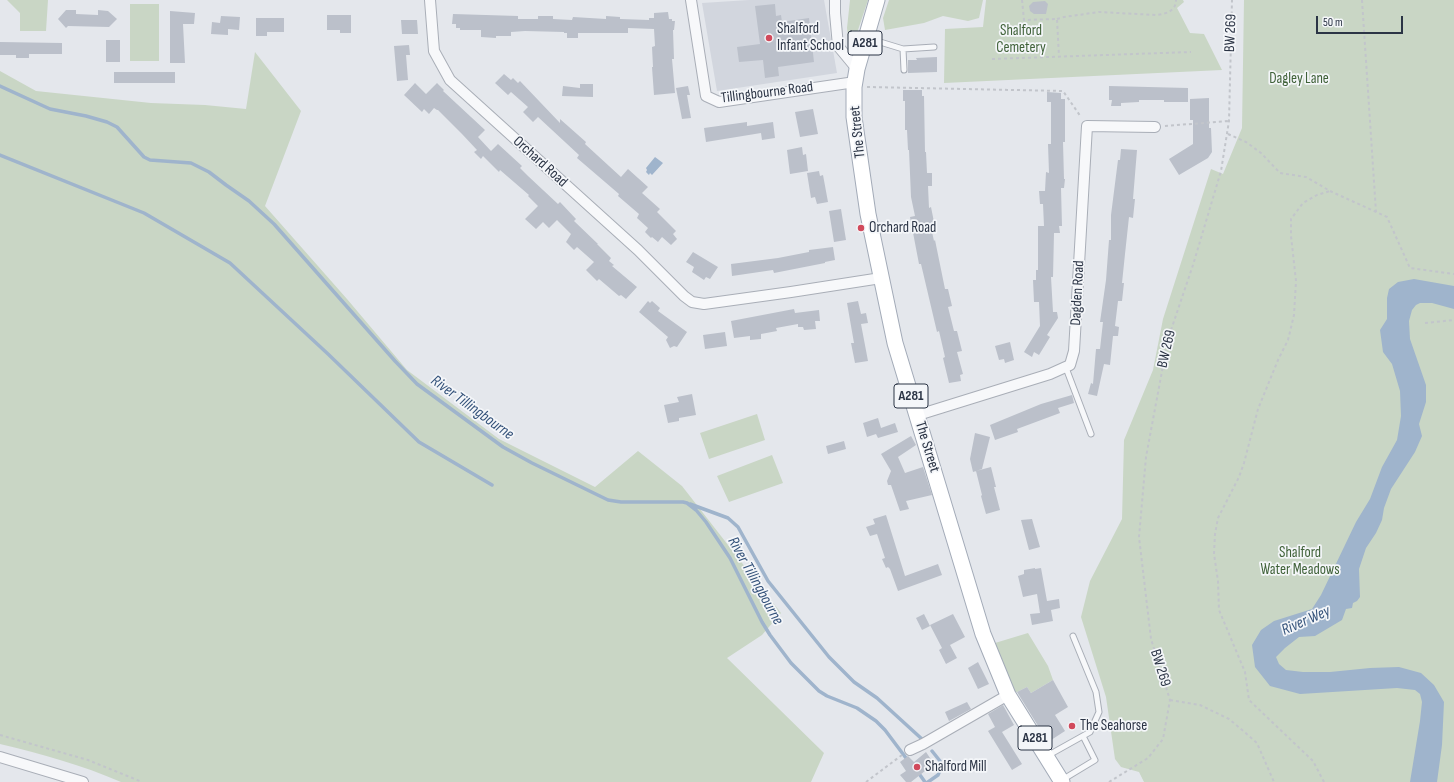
<!DOCTYPE html>
<html>
<head>
<meta charset="utf-8">
<style>
	body { margin:0 }
	#map { position:relative; width:1454px; height:782px; overflow:hidden; background:#e4e7ec; font-family:"Sofia Sans Condensed",sans-serif }
	canvas { display:block }
	.scale { position:absolute; left:1316px; top:16px; width:87px; height:18px; box-sizing:border-box; border:2px solid #2b3445; border-top:0; padding-left:5px; font-size:12px; line-height:14px; white-space:nowrap; color:#2b3445; -webkit-text-stroke:3px #f4f6f9; paint-order:stroke }
</style>
</head>
<body>
<div id="map">
<canvas width="1454" height="782"></canvas>
<div class="scale">50 m</div>
</div>
<script>
const ctx = document.querySelector('canvas').getContext('2d');
ctx.lineJoin = 'round';
function fillPath(path, color) { ctx.fillStyle = color; ctx.fill(path, 'evenodd'); }
function stroke(path, color, width, dash) { ctx.strokeStyle = color; ctx.lineWidth = width; ctx.lineCap = dash ? 'butt' : 'round'; ctx.setLineDash(dash || []); ctx.stroke(path); }
function write(font, color, halo, rows, align = 'center') {
  ctx.font = font + ' "Sofia Sans Condensed",sans-serif'; ctx.lineWidth = 3.5; ctx.setLineDash([]); ctx.textBaseline = 'middle'; ctx.strokeStyle = halo; ctx.fillStyle = color; for (const [text, x, y, turn = 0] of rows) {
    ctx.save(); ctx.translate(x, y); ctx.rotate((+turn || 0) * Math.PI / 180); ctx.textAlign = isNaN(turn) ? turn : align; if (halo) ctx.strokeText(text, 0, 0); ctx.fillText(text, 0, 0); ctx.restore();
  }
}
const built = new Path2D(`
	M749,0H824L837,73L717,91L702,3Z`);
const green = new Path2D(`
	M7,0H48L46,31H20V13Z
	M850,0H868L850,54L847,28Z
	M889,0H983L979,18L968,21L943,16L924,23L885,30L883,18Z
	M986,0H1183L1184,2L1177,8L1190,33L1204,34L1222,70L944,83L945,29L983,27Z
	M1244,0H1454V782H1144L1139,772L1121,767L1115,759L1106,697L1081,617L1090,581L1122,519L1124,440L1153,370L1163,319L1211,169L1223,174L1242,128Z
	M130,4H159V61H130Z
	M255,52L301,111L265,206L347,299L407,370L499,439L595,487L638,451L682,486L781,613L762,635L727,658L824,753L811,782H121C82,765 42,754 0,744V71L36,91L151,103L205,105L246,109Z
	M757,414L765,440L709,459L700,433Z
	M772,455L783,483L729,502L717,476Z
	M1028,633L1048,666L1053,680L1031,693L1027,687L1017,692H1015L995,643Z`);
const water = new Path2D(`
	M655,157L663,163L652,175L650,173L649,175L646,172L647,170L646,168Z
	M1414,279L1454,286V309L1432,303H1420L1416,305L1412,310L1409,321L1410,339L1426,385V402L1419,424L1422,436L1415,452L1391,489L1384,508L1382,520L1376,533L1366,548L1359,569L1360,597L1357,601L1353,603L1352,608L1346,609L1342,620L1315,636L1299,637L1285,648L1276,657L1279,664L1286,670L1303,672H1330L1370,668L1399,667L1421,673L1434,685L1444,702L1442,745L1437,782H1410L1420,721L1422,702L1420,694L1415,690L1397,688L1300,694L1270,686L1255,667L1252,645L1261,630L1274,621L1312,609L1321,595L1356,522L1370,499L1382,467L1397,440L1401,416L1400,391L1392,364L1383,352L1380,330L1387,319V298L1389,289L1398,282Z`);
const stream = new Path2D(`
	M0,86L50,109L86,116L107,122L117,127L144,157L150,160L191,163L209,172L226,185L249,201L274,224L395,361L417,384L503,447L532,463L608,500L621,502H683L687,503L696,510L706,522L730,558L762,622L770,635L791,663L819,691L827,696L857,708L876,721L885,730L906,758
	M0,155L144,213L230,263L328,354L419,442L492,485
	M690,504L728,518L738,527L768,581L829,657L854,682L877,698L923,740
	M920,775L925,782
	M928,782L938,775L941,768L940,761L932,751`);
const building = new Path2D(`
	M1045,1L1048,4L1046,14H1034L1030,11L1029,6L1033,2Z
	M775,4L776,16L781,15L782,22L809,18L814,62L778,67L779,76L765,78L763,60L739,62L737,47L760,44L755,6Z
	M66,10H76V14L98,15V10L108,11L117,19L109,27L68,26L66,28L58,19Z
	M170,11L195,13L194,24H183L185,63H170Z
	M668,12L669,19H672V21H675L674,30H673L674,59H672L675,93L654,95L652,67H653L652,47L655,46L654,29L628,28V33H578V38H567V33H564V32L525,31L511,32V36H496V38L481,37V30H460V28H456V24H452L453,14L518,16V19H538V16H553V19L572,20L573,17L606,19V16L620,17V19L649,20V18H654V13Z
	M327,15H351V33H340V30H327Z
	M221,16L240,17L239,30L228,29V35L211,34L212,22L220,23Z
	M256,18H284V32H267V36H256Z
	M401,20H417L418,34H402Z
	M106,40H120V62H106Z
	M0,42L62,43V54H29V58H16V55H0Z
	M409,45L410,55H406L408,80L397,81L394,46Z
	M937,57V72L908,73V60H917L916,58Z
	M114,72H175V83H114Z
	M504,74L511,80L513,78L518,83L520,81L560,123V119L586,142L585,144L621,177L628,169L648,187L642,193L660,209L657,212L676,231L673,234L677,239L671,245L662,237L658,242L652,237L651,238L645,232L648,228L637,218L639,214L618,196L619,194L577,158L579,155L538,117L533,122L523,112L528,107L511,92L508,95L495,83Z
	M415,83L426,94L437,83L444,90L443,91L485,130L478,137L491,151L498,144L522,166L520,168L528,176L558,204L560,202L576,219L574,221L598,244H597L611,258L609,261L614,265L612,266L637,287L626,299L621,295L619,296L599,279L597,281L586,270L594,262L577,247L574,250L566,242L571,234L557,220L549,228L543,222L536,229L525,219L538,206L528,196L529,195L500,170L499,172L483,156L481,159L474,152L477,150L462,134L438,110H437L434,108L429,114L424,109L422,112L404,95Z
	M580,84H593V97L562,96L563,86L580,88Z
	M688,86L690,95H687L691,118L682,119L676,88Z
	M1109,86L1188,88V102H1164V100H1139V102L1121,103V106H1111L1112,100H1109Z
	M903,90H922V96H924L925,152H926L927,173H932V186H928L929,208L931,207L934,222L930,223L934,241L935,240L945,289H948L952,306L948,307L954,331H957L962,351L957,352L963,374L960,375L961,381L949,383L943,358L945,357L939,331L937,332L921,264H919L910,217L915,216L911,197L909,150H908L907,130H905V101H903Z
	M1047,92L1061,93V99H1065V142H1063L1064,179H1065L1064,188H1061L1062,226H1059L1060,233H1054L1053,277H1051L1053,312H1057L1058,318L1047,335L1050,337L1039,355L1034,352L1032,357L1024,352L1040,326L1039,302H1034L1033,280H1036V270H1038V226H1044L1043,204H1040L1039,191H1045L1046,172L1049,173L1048,144H1051V102H1047Z
	M1209,98V128H1211L1212,152L1208,158L1179,175L1169,159L1193,144V120H1190V99Z
	M813,109L818,134L800,137L795,112Z
	M747,122V126L773,122L775,138L762,140L761,133L706,142L704,128Z
	M802,147L803,155L806,154L808,171L790,174L787,150Z
	M1121,149L1137,150L1133,199H1135L1133,218L1129,217L1125,254L1122,283H1124L1122,301H1118L1115,326L1119,327L1118,336H1113L1110,365L1104,364L1097,396L1088,394L1091,383L1093,384L1096,349H1100L1103,322H1100L1106,280L1109,240H1111V215L1118,160H1120Z
	M819,171L820,176L823,175L828,202L817,204L815,197L811,198L807,173Z
	M841,209L846,240L834,242L829,211Z
	M833,247L835,260L825,262V263L774,273L773,270L732,276L731,264L778,258L809,252V250Z
	M693,252L718,267L710,279L706,277L704,280L692,272L694,267L686,262Z
	M648,301L650,303L652,301L660,308L658,311L687,332L677,347L674,346L670,348L666,340L668,337L639,312Z
	M858,301L861,314L866,313L868,323L861,324L868,361L855,363L851,343H854L847,303Z
	M794,309L795,313L819,310L820,321H815L816,329L804,330L803,327H798V324L776,328L777,331L761,334V339L750,340V336L734,338L731,321Z
	M725,332L727,346L705,349L703,335Z
	M1010,342L1014,360L1005,363L1004,359L999,360L995,346Z
	M692,394L696,415L679,418V421L668,423L664,405L679,402L677,397Z
	M1072,395L1074,403L1058,408L1060,413L1017,429L1018,432L995,440L990,425L1041,404Z
	M878,418L881,428L895,423L898,432L878,438L876,434L867,437L863,423Z
	M975,433L990,437L982,469L973,472L970,459Z
	M911,436L916,445L898,457L905,473L923,467L932,495L906,501L909,509L900,511L891,485H888L887,481L891,471L881,454Z
	M844,441L846,449L828,454L826,446Z
	M991,467L996,487H994L1000,510L986,514L981,496L982,495L976,471Z
	M886,515L905,576L938,564L942,575L898,591L890,569L888,567L886,568L882,559L885,558L877,534L870,536L866,527L875,524L873,519Z
	M1032,519L1040,547L1029,550L1021,520Z
	M1035,568V569L1041,568L1047,601L1059,599L1060,608L1051,610L1053,621L1032,625L1030,614L1040,613L1037,594L1023,597L1018,576L1024,574V570Z
	M924,614L930,626L922,630L916,618Z
	M953,614L965,637L950,645L957,658L946,664L939,650L942,648L930,625Z
	M978,662L989,684L978,689L968,668Z
	M1053,680L1068,707L1055,715L1065,731L1048,742L1017,692L1027,687L1031,693Z
	M967,702L971,709L949,721L945,712Z
	M1003,705L1014,725L1002,732L1022,764L1012,770L988,731L995,727L988,714Z
	M926,752L934,764L911,782H906L900,775L906,771L900,762L908,756L914,762Z`);
const path = new Path2D(`
	M1022,0L1024,20L1057,19L1059,57
	M1362,0L1376,212
	M1057,19L1064,17L1099,12L1156,15C1166,14 1176,11 1176,0
	M992,59L1191,52
	M867,87L1063,91L1081,117
	M1165,126L1229,121
	M1228,134L1246,142L1261,153L1280,173L1306,177L1330,191L1387,217L1410,268L1454,274
	M1425,323L1454,320
	M1170,700L1200,705L1229,719L1241,729L1257,743L1274,782
	M0,735L88,760L142,782
	M866,782L902,755
	M1109,782L1148,758L1163,739L1170,700L1151,639L1139,537L1146,457L1168,339L1193,265L1221,171L1229,121L1232,0
	M1324,782L1313,761L1249,700L1245,672L1219,610L1218,581L1214,554L1215,534L1218,518L1239,477L1244,463L1258,409L1278,360L1288,340L1294,315L1296,281L1291,236V219L1303,203L1317,195L1330,191`);
const service = new Path2D(`
	M867,38L903,49L904,70
	M903,49L934,47
	M1066,368L1091,434
	M1047,756L1090,732L1099,712L1096,692L1073,636
	M1062,780L1095,760L1083,736`);
const minor = new Path2D(`
	M430,0L434,51L450,80L638,250L684,296L692,302L704,304L791,292L881,278
	M691,0L706,96L719,102L855,82
	M835,0V13L838,46L857,69
	M918,415L1050,374L1070,365L1074,351L1087,126L1155,127
	M910,750L923,744L1008,695
	M0,757L83,782`);
const primary = new Path2D(`
	M877,0L857,69L854,87V117L868,214L895,343L983,634L1008,695L1062,782`);
const markers = [
	[769,38,4,"#d1495b"],
	[861,228,4,"#d1495b"],
	[1072,726,4,"#d1495b"],
	[917,767,4,"#d1495b"]
];
const shields = [
	[865,43,34],
	[911,396,34],
	[1035,738,34]
];
const shieldNames = [
	["A281",865,43],
	["A281",911,396],
	["A281",1035,738]
];
const poiNames = [
	["Shalford",777,29],
	["Infant School",777,46],
	["Orchard Road",869,228],
	["The Seahorse",1080,726],
	["Shalford Mill",925,767]
];
const parkNames = [
	["Shalford",1021,31],
	["Cemetery",1021,48],
	["Dagley Lane",1299,79],
	["Shalford",1300,553],
	["Water Meadows",1300,570]
];
const streetNames = [
	["BW 269",1231,33,-88],
	["Tillingbourne Road",767,93,-7],
	["The Street",858,132,-96],
	["Orchard Road",540,162,42],
	["Dagden Road",1078,293,-87],
	["BW 269",1167,349,-77],
	["The Street",927,447,73],
	["BW 269",1160,668,73]
];
const waterNames = [
	["River Tillingbourne",472,408,36],
	["River Tillingbourne",755,581,61],
	["River Wey",1306,621,-24]
];
fillPath(built, '#d2d6de');
fillPath(green, '#c9d6c5');
fillPath(water, '#9fb4cc');
stroke(stream, '#9fb4cc', 3.5);
fillPath(building, '#bbc0ca');
stroke(service, '#a9aeb7', 7);
stroke(minor, '#a9aeb7', 12);
stroke(primary, '#a3abb8', 17);
stroke(path, '#c2c5cb', 2, [3, 3]);
stroke(service, '#f7f8fa', 5);
stroke(minor, '#f7f8fa', 10);
stroke(primary, '#fff', 15);
for (const [x, y, r, color] of markers) { const dot = new Path2D(); dot.arc(x, y, r, 0, 2 * Math.PI); ctx.fillStyle = color; ctx.fill(dot); stroke(dot, '#f4f6f9', 1.5); }
for (const [x, y, w] of shields) { const box = new Path2D(); box.roundRect(x - w / 2, y - 12, w, 24, 3); ctx.fillStyle = '#f4f6f9'; ctx.fill(box); stroke(box, '#2b3445', 1); }
write('bold 14px', '#2b3445', null, shieldNames);
write('15px', '#2b3445', '#f4f6f9', poiNames, 'left');
write('15px', '#3f6138', '#f4f6f9', parkNames);
write('15px', '#2b3445', '#f4f6f9', streetNames);
write('italic 16px', '#34527a', '#f4f6f9', waterNames);
</script>
</body>
</html>
